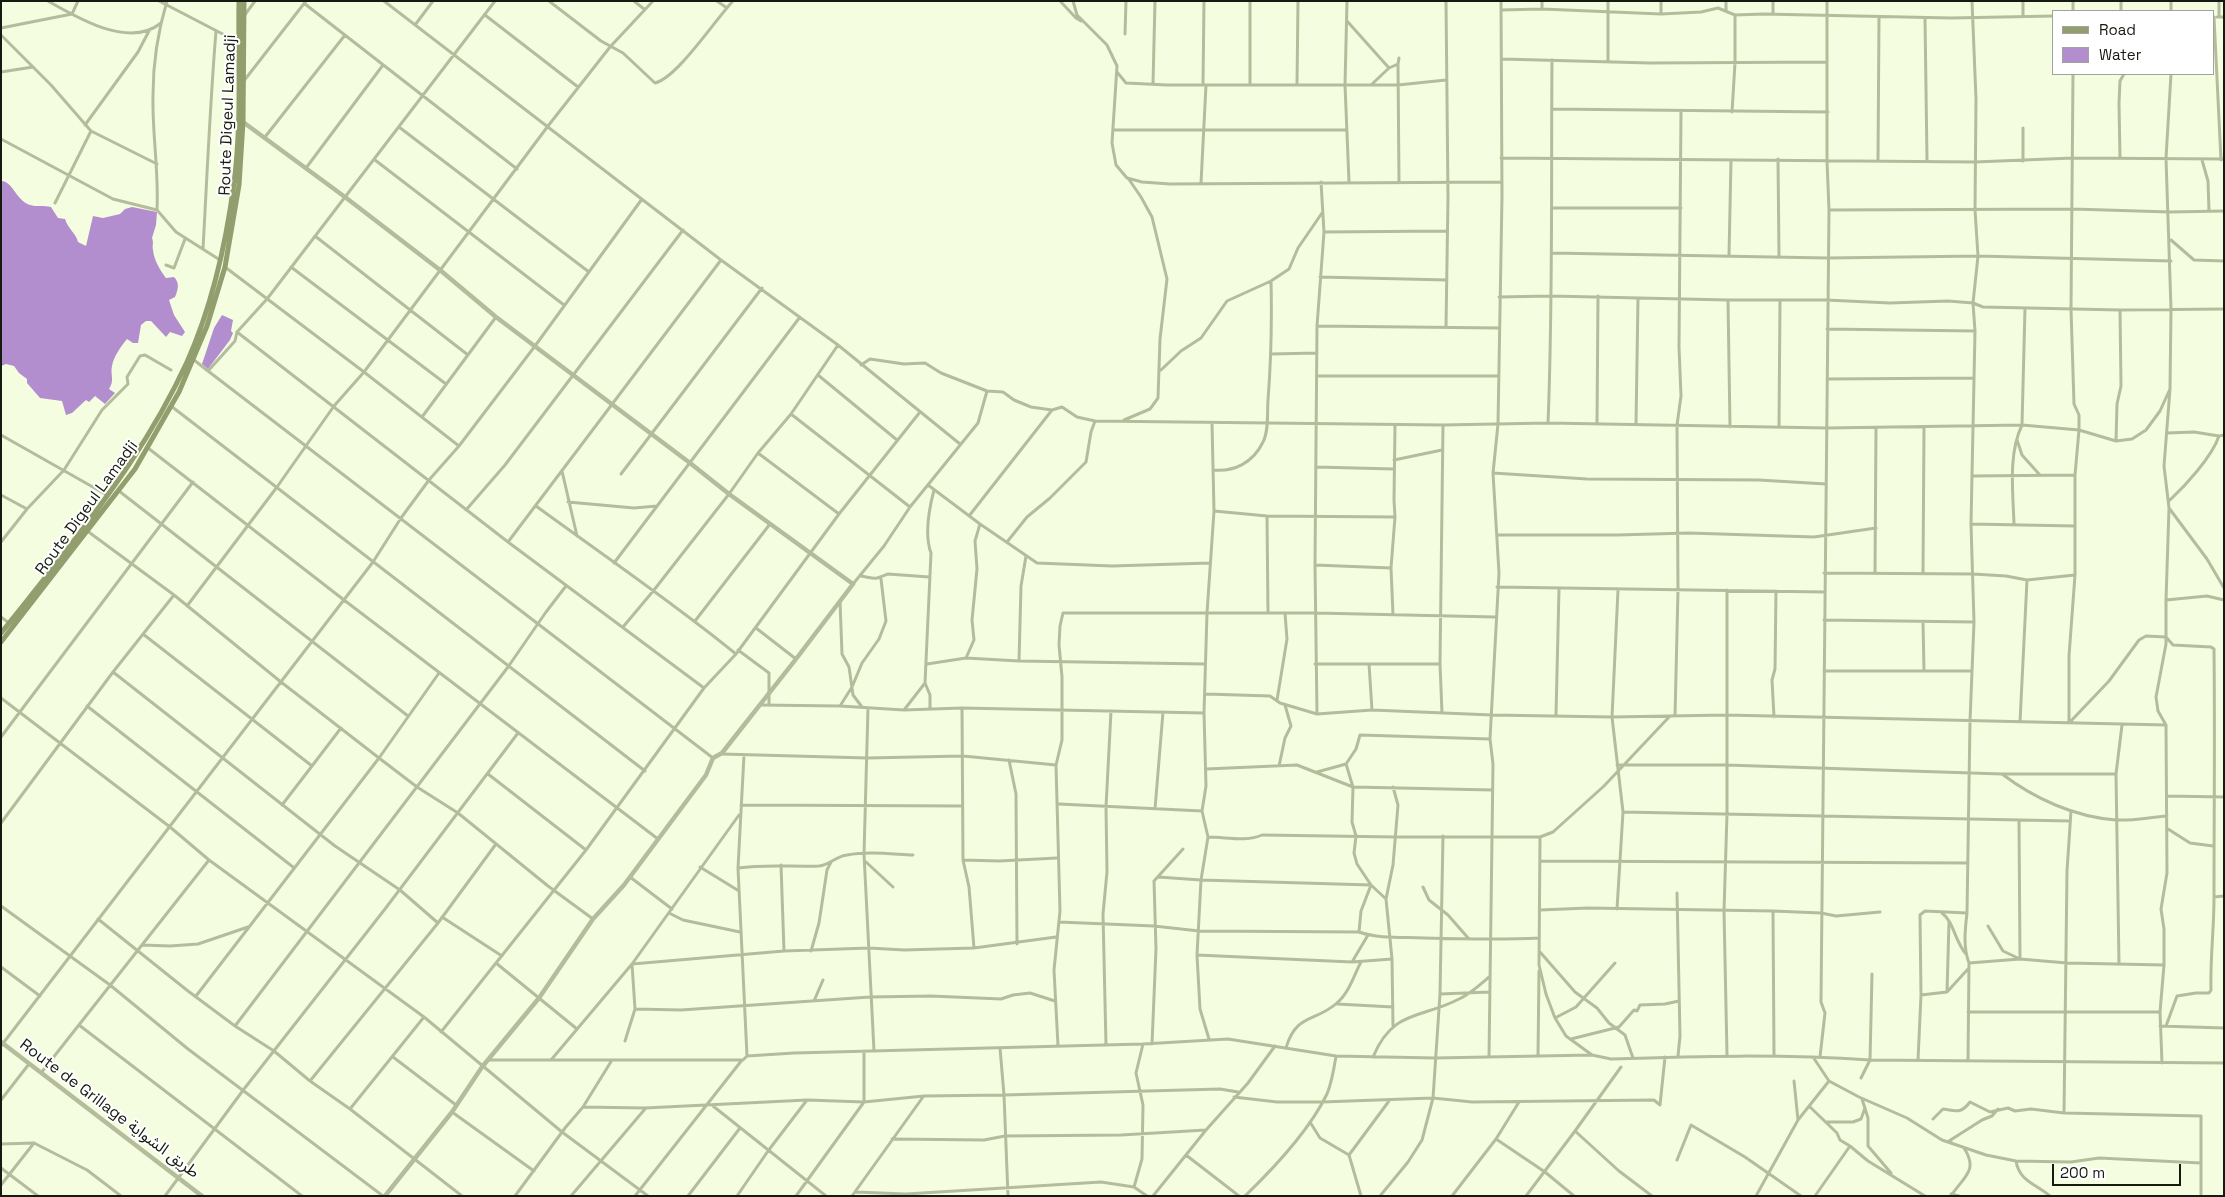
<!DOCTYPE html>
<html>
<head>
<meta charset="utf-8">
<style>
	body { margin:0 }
	#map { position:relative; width:2225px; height:1197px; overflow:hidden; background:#f5fde1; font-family:"Space Grotesk",sans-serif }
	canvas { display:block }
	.frame { position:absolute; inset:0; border:2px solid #171a10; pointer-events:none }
	.legend { position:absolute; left:2052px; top:10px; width:162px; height:65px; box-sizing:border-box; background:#fff; border:1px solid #a2a39f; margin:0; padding:6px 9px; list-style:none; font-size:15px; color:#171a10 }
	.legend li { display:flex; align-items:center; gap:10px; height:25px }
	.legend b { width:25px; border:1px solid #a2a39f }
	.scale { position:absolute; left:2052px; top:1164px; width:129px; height:22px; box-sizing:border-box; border:2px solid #171a10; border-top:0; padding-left:6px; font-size:15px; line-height:18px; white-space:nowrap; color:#171a10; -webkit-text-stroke:4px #fff; paint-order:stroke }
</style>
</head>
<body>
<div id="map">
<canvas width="2225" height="1197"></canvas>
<div class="frame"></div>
<ul class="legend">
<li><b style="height:6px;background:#929e6e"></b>Road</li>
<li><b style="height:14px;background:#b28ecf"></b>Water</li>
</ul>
<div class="scale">200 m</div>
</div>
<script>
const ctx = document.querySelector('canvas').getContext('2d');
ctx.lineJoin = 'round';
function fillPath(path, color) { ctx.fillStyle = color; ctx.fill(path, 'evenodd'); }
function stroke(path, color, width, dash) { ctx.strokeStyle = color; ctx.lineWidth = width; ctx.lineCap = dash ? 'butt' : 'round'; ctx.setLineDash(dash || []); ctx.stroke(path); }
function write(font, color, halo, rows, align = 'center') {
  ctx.font = font + ' "Space Grotesk","Noto Sans Arabic",sans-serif'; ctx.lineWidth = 4; ctx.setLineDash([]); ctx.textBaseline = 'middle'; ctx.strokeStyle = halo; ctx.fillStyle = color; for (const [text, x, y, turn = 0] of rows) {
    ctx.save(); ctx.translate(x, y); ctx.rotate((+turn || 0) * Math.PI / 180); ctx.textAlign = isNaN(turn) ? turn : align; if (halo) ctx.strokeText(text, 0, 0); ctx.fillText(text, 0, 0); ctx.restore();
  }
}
const water = new Path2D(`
	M3,181C14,184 16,200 30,205C36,207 44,205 51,207L58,218L65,219C68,229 76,233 78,242L86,246L93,216L103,218L120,214L125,209L132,207L157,212L156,225L152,238C154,243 152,245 153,250C154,260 160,270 166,278L174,277C180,283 178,290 175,297L169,300L174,315L185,332L182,336L170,332L166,337L151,321H146L141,325L138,343H133L127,339C120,348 114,356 112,366C110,375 115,380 109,389L115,393L105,404L95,396L89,402L86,400L72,413L66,415L62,401L40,398L27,383V379L19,373L14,366L6,364L1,366V182Z
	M222,315L233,320L231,331L233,333L230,340L208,369L202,364L214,328Z`);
const minor = new Path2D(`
	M48,1C78,18 129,49 161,23
	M159,1L238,42
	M384,1L721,260L838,345L960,444
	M549,1L601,41L623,53L655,83C677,78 715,20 733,1
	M634,1L644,9
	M717,1L727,8
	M1060,1L1076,18L1081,21
	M1073,1L1077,15L1107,45L1117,66L1112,143L1116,165L1127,178L1142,182L1170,184L1501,182
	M1250,1V84
	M1347,1L1345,85L1349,182
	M1446,1L1448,197L1446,327
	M1661,1V14
	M2073,1V11
	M2171,1V11
	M305,4L517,169
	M1542,9V1
	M1501,10L1542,9L1661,14L1701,12L1718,8L1735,15L1763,14L1951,18L2054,16
	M1726,10V1
	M2121,11V1
	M1773,14V1
	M485,15L578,87
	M244,16L255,1
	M2023,16V1
	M2214,17L2221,160
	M2217,17H2224
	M2219,17V1
	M1925,18L1927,160
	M1347,21L1389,68
	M415,25L433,1
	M1,28L72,14L78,1
	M1125,34L1126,1
	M1,35L51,85L91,131L157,164
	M1502,59L1650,63L1827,62
	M1608,62V1
	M1398,64L1399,183
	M1,72L33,67
	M1117,72L1126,83L1167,85H1398L1446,80
	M243,82L306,1
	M1153,84L1155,1
	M1203,84L1204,1
	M1297,84L1298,1
	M1371,85L1389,68L1398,64L1399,58
	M1552,109L1828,112
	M1732,112L1735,63V15
	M85,125L138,52L149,31
	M399,127L589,272
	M1113,130H1347
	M265,137L345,35
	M1,139L113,199L157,210L176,232L220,260
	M1501,158L1975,162L2073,158L2224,159
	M2120,158L2119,103L2120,81L2124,74
	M1778,159L1779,256
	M375,160L564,305
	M1878,160L1879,17
	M2202,160L2208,181L2209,211
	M2023,161V128
	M306,168L383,65
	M1201,183L1206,85
	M55,203L91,131
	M1552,208H1681
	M157,210C159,171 152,134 153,95C153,65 158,31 167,1
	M1829,210L2073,209L2170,212L2224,211
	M1324,232L1447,231
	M315,236L468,355
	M2171,240L2194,260L2224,261
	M203,249C207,177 210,104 216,31
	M1551,253L1828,258L1978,256L2171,261
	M1729,256L1731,160
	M166,265L174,268L185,239
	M225,267L364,372L459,446
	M291,267L446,384
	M1320,277L1447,280
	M1499,297L1551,296L1728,300H1826L1890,303L1948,301L1973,303L1983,307L2120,310L2224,309
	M1728,300L1730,427
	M1317,326L1499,328
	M1827,329L1975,331
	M237,332L508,542L704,688
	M1271,354L1317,353
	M194,360L208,371L235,341L237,332L267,299L495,1
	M861,365L870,359L904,364L925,363L941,373L987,391L1003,392L1014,400L1031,407L1052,410L1062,407L1077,417L1095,421L1443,425L1548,423L1827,428L2022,425L2079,430L2116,441L2132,439L2146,430L2160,411L2170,389
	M1161,370L1181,351L1201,338L1227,301L1271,281L1289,269L1298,248L1322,213
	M208,371L713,758
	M818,375L897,440
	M1317,376H1498
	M1827,379L1974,378
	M171,406L645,771
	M791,414L910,507
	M422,417L496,317
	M1124,420L1150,409L1158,398L1160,339L1167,279L1152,217L1141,197L1128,178
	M1548,423C1553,302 1551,181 1552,60
	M1597,424L1598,296
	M1636,424L1638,298
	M1779,427L1780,300
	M2167,433L2194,432L2219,436
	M1,435L107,495
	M2017,440L2022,455L2039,474
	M2116,441L2117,404L2121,386L2120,310
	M148,448L344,600L658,839
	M758,453L839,514
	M1394,460L1442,450
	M1316,467L1394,469
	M1213,470C1234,472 1253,463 1263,442C1269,431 1267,413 1268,400C1271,361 1272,321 1271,281
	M562,471L577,536
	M1493,473L1587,479L1759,480L1826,484
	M621,474L762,288
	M1972,476L2075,475
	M928,485L980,524L1037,563L1112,566L1210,563
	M119,491L408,716
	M1,495L27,509
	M2169,501C2185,486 2212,457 2219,436L2224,435
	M568,502L634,508L657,506
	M536,506C603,555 671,601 736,654
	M2169,508L2207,559L2224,588
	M466,510L505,465L683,230
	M1214,511L1267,516L1395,517
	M969,516L1052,410
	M1267,516L1268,613
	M1971,524L2075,526
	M2014,524C2013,492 2008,454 2022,425L2025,308
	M86,530L174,595L281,682L379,758L417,787L458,813L548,886L593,919
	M1497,535H1617L1689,533L1814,537L1876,528
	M1,542L27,509L64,470L102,410L128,384L127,377L140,356L145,355L171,370
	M508,542L721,260
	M1007,542L1027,517L1050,498L1086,462L1091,432L1095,421
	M614,563L800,317
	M1315,565L1391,568
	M1875,572L1876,428
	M1824,573L1973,574L2006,576L2027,580L2075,575
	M1923,573L1924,427
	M861,576C877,579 874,580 888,574L929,577
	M853,584L884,546L910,507L978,423L987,391
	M1497,587L1824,592
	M1727,590V814L1724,911L1727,1055
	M174,595L113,672L335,846L400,890L438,923
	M2166,600L2207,596L2224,600
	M840,601L842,654L849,667L853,695L862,707
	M187,606L277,487L334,406L364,372L548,126L610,47L653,1
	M1393,614L1391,568L1395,517L1394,500L1395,425
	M1,617L9,623
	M1824,620L1974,622
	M695,621L770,524
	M1923,622L1924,671
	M623,627L654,590L729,494L758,453L791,414L838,345
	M756,628L796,659
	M143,634L312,766L341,728
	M738,650L769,673V704
	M966,658L974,640L972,620L977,569L975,541L980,524
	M1019,661L1021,586L1026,556
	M927,664L966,658L1019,661L1205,664
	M1315,664H1440
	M1369,664L1372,710
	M1824,671H1971
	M1206,694L1270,696L1280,703L1317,714L1372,710L1492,715L1612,717L1726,715L2166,725
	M1,698L170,827L209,860L424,1017L562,1132L648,1196
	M1277,700L1287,639L1285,613
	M760,705L840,706L904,710L962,708L1204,713
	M87,706L293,867
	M840,706L852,687L862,663L879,639L886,621L881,579
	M868,708L864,854L874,1051
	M962,708L963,860L969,887L974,948
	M930,709V695L925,683L931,553C924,534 929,509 934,490
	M904,710L925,683
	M1442,713L1440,664L1443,425
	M1317,714L1315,565L1317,326L1324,232L1321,182
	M1556,715L1559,589
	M1675,716L1678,590L1677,425L1681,396L1679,347L1681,111
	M1774,717L1772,680L1775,669L1776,591
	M2020,722L2027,580
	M2069,722V656L2075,575V475L2079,430V415L2074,404L2071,309L2073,74
	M2070,722L2109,681L2139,640L2146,636L2166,637L2173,645L2211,647L2214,649C2215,732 2214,816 2214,899C2214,929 2210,960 2211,990L2209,993H2196L2177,996L2166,1026
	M1,737L193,482
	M722,754L867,758L963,756L1056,765
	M744,755L738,868L747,1056
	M1009,760L1016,794L1017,944
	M1346,764L1356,749L1360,735L1490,739
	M1617,765H1726L2002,774H2116
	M1279,766L1285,738L1291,726L1285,705
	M1206,769L1297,765L1353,787L1492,790
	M1317,772L1346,764L1353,787L1352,822L1356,836L1354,853L1357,864L1371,885L1361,911L1359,932
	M488,774L586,850
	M2002,774C2035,799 2075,817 2116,820C2132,821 2151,817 2167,816
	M1393,787L1398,805L1393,865L1386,899L1392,959L1393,1026
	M2167,796L2224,797
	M1059,804L1202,811
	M282,805L312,766
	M741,805L962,806
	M1155,809L1163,712
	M1623,812L2070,821
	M1,823L113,672
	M2168,829L2190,843L2213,846
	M1208,837C1227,837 1246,842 1262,835L1396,837H1540L1553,832L1604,786L1670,716
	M1540,837L1539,965L1546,994L1555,1018L1566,1036L1592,1055
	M963,860L999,861L1057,858
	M1540,861L1968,863
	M866,862L893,887
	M781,865L784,951
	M700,867L739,891
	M738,868C765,864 792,867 819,866C830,865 836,856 847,855C868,851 891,854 913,855
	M630,877L672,909
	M1158,877L1201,880L1371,885L1386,899
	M1423,887L1429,900L1448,915L1469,939
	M1677,893L1680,1036L1678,1056
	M2214,897L2224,896
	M1,906L110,985L188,1049L383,1196
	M1617,909L1623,812L1612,717L1618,590
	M1540,910L1588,908L1773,911L1821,913L1836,916L1880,912
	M1773,911L1774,1055
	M669,913L683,920L740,932
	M1942,913C1954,922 1955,942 1966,954
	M442,917L502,956
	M98,919L188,991L235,1026L274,1051L310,1081L350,1109L462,1196
	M1059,922L1154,926L1199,931L1359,932C1379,939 1403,937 1424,938C1462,939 1501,940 1539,938
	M1988,926L2003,951L2020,959L2019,820
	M142,945L170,946L198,944L248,927
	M811,951L819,923L827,870L831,862
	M1540,952L1575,992L1597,1008L1609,1023L1625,1035L1633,1058
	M1197,955L1352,962L1392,959
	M1352,962L1368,935
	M496,963L577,1029
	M1969,963L2020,959L2067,963L2164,965
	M2119,964L2116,774L2122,725
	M1,967L40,996
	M1947,992L1949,922
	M1440,994L1490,992
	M1921,995L1947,992L1968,969
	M196,996L379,758L439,673
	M814,1001L823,980
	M1337,1004L1393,1007
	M635,1009L681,1010L870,997L931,996L1001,999L1013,995L1030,993L1055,1001
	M1968,1012H2160
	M1555,1018L1576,1007L1615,963
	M79,1025L302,1196
	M235,1026L508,667L546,612L566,586
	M2160,1026L2224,1028
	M441,1032L586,850L704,688L736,654L839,514L920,412
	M1209,1039L1200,1009L1197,955L1201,880L1208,837L1202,811L1206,786L1204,713L1207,613L1214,511L1212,423
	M1571,1039L1619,1027L1634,1010L1637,1011L1640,1005L1665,1004L1679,1001
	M625,1041L635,1009L632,964L784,951L869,948L904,950L974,948L1056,937
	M1152,1044L1156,949L1154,881L1183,849
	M1106,1045L1103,914L1107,872L1106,807L1111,711
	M1,1046L373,562L401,518L429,480L459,446L535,346L642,199
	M1058,1046L1054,970L1060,911L1056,765L1062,740V677L1059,645L1060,626L1063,613H1316L1495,617
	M1286,1048C1296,1013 1316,1022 1337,1003C1349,993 1354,975 1361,962
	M1538,1056L1539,971
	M393,1057L456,1105
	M1373,1057C1393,1009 1421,1019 1459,999C1470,994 1481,984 1490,976
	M1489,1057L1493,764L1490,739L1499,573L1493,473L1498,424L1502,196L1501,1
	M1813,1057L1829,1081
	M1820,1057L1825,1013L1821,1002L1829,210L1827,161V1
	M489,1060H743L747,1056L794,1053L1143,1044L1228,1039L1336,1056L1435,1058L1592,1055L1611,1059C1698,1056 1783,1054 1870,1060L2224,1063
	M551,1060L632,964L739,815
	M1918,1060L1921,995L1920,915L1925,911L1967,913
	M1968,1061L1969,963C1963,947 1965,930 1967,913L1970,721L1974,622L1971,524L1975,331L1973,303L1978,256L1975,210L1976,99L1972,1
	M2162,1063L2160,1012L2164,965V929L2161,909L2167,873L2166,725L2158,711L2156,697L2166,644V600L2169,508L2164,466L2170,389L2171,309L2166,158L2171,74
	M41,1073L209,860
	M1861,1078L1870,1060L1872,974
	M310,1081L438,923L496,844
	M1234,1097L1277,1102H1322L1433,1098L1472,1102L1654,1100L1660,1105
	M1862,1099L1868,1118V1146L1891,1173
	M1,1100L29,1064
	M1660,1105L1665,1057
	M713,1106L826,1196
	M1809,1106L1837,1133L1840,1140L1850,1146
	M583,1107L645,1108L807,1100L864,1102L924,1096L1004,1095L1000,1048
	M350,1109L424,1017
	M452,1112L534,1171
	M2064,1113L2067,871L2071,811
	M1933,1119L1943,1109C1956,1111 1961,1114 1970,1102L1990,1112L2008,1108L2015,1111L2031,1109L2064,1113L2201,1116V1163
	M1798,1120L1829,1081L1859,1097L1907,1118L1942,1140L1986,1155L2016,1161L2071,1162L2099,1158L2201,1163V1196
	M1310,1122L1320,1138L1349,1155L1361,1196
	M1827,1122H1853L1861,1119L1865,1108
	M1575,1131L1619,1171L1652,1196
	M892,1139L984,1140L1005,1136L1121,1135L1206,1130
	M1496,1139L1545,1172L1574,1196
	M1951,1142L1949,1141L1982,1120L1992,1116L1998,1109
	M1,1144L34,1143
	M1186,1155L1239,1196
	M1349,1155L1389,1101
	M1677,1160L1691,1125L1745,1157L1801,1196
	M2016,1161C2019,1181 2036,1184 2050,1196
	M1,1168L38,1196
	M1,1185L34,1143L87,1170L121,1196
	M1134,1187L1142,1159L1143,1105L1136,1073L1143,1044
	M855,1192L906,1194L1101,1182L1134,1187L1147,1196
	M1951,1194L1959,1196
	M165,1196L244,1089L385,909L518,733
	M515,1196L565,1128L583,1107L612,1060
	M571,1196L645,1109
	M635,1196L742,1060
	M688,1196L740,1128
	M737,1196L768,1151L807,1100
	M796,1196L864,1102V1052
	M852,1196L923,1097
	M1008,1196L1004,1095L1220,1089L1238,1092
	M1153,1196L1206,1130L1248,1083L1275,1046
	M1245,1196C1273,1169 1310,1129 1327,1094C1332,1082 1334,1069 1336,1056
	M1380,1196L1408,1162L1422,1140L1433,1098L1440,994L1443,836
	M1452,1196L1496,1139L1519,1102
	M1526,1196L1575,1131L1621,1067
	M1756,1196L1798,1120L1794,1081
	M1815,1196L1850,1146L1868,1161L1925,1196
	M1951,1196C1963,1177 1979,1171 1964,1148`);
const tertiary = new Path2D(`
	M243,122L345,197L440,270L496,317L690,463L729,494L853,584L796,659L722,753L713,758L706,775L624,885L593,919L539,998L482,1067L452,1112L385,1196
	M1,1042L202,1196`);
const secondary = new Path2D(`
	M1,633C21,609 40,584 60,559C109,495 153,436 187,362C212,306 226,244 234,183C242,123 238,61 239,1
	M1,642L135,469L179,392L207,326L225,267L239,185L243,122L244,1`);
const streetNames = [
	["Route Digeul Lamadji",228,115,-88],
	["Route Digeul Lamadji",87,508,-54],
	["Route de Grillage طريق الشواية",109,1109,37]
];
fillPath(water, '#b28ecf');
stroke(minor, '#b4bc9c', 3);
stroke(tertiary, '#b4bc9c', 4.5);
stroke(secondary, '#929e6e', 5);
write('16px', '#171a10', '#fff', streetNames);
</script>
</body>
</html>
